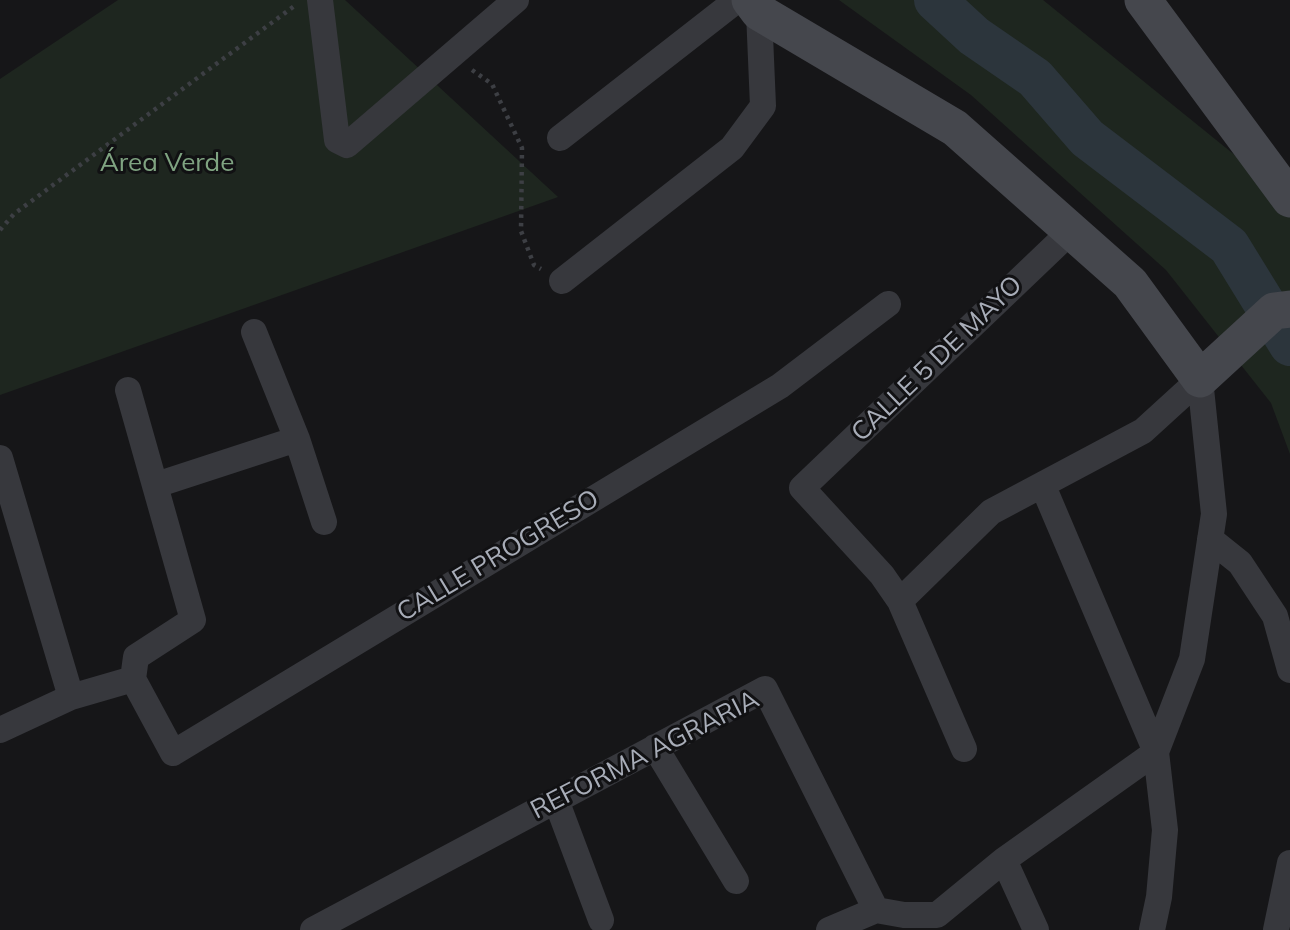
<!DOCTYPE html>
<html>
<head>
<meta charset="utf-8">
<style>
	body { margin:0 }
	canvas { display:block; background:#161618 }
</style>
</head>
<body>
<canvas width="1290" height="930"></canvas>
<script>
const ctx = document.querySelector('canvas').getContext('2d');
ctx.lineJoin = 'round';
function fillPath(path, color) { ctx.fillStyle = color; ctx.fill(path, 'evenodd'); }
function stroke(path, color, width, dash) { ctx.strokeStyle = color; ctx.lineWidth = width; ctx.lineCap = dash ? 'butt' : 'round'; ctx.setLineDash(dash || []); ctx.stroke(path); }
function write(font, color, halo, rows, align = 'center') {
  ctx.font = font + ' Mulish,sans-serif'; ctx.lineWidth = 6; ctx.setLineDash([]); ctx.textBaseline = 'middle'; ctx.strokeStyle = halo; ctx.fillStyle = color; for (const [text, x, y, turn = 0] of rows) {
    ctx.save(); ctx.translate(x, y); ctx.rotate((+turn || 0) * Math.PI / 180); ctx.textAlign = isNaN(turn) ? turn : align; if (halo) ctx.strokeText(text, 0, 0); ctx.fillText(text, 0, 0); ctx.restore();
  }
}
const green = new Path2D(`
	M118,0H345L558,197L0,395V79Z
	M839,0H1043L1278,190L1290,216V454L1271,403L1166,270L971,95Z`);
const river = new Path2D(`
	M935,0L974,36L1035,78L1087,138L1229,246L1290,345`);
const path = new Path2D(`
	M472,70L492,84L522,148L521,231L534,265L541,269
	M0,230L14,214L297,4`);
const street = new Path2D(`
	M320,0L337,140L347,145L516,0
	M560,138L737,0
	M562,281L732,148L763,106L759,12
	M254,332L297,439L324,522
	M128,390L193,620L136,657L133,679L173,753L780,386L888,304
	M0,458L71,697
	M156,485L297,439
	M1043,486L1156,752L1165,830L1159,897L1152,930
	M1210,539L1240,563L1275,616L1290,670
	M900,601L991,512L1143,431L1200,379
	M0,730L71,697L133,679
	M655,747L736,881
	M964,749L900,601L882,575L802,488L1072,230
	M1156,752L1192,659L1214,514L1200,379
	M556,800L601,920
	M1004,860L1036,930
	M876,910L904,915H937L1004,860L1156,752
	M313,930L765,689L876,910
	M829,930L876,910
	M1276,930L1290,863`);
const secondary = new Path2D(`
	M750,0L759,12L955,128L1130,283L1200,379L1274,311L1290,309
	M1143,0L1290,199`);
const parkNames = [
	["Área Verde",167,163]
];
const streetNames = [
	["CALLE 5 DE MAYO",937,359,-44],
	["CALLE PROGRESO",498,556,-31],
	["REFORMA AGRARIA",645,755,-27]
];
fillPath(green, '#1e261f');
stroke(river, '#2c353c', 42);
stroke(path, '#3d3f44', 4.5, [3.5, 5]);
stroke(street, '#37383d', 26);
stroke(secondary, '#45474d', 37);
write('26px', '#7fa381', '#111113', parkNames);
write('26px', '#a8adb8', '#111113', streetNames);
</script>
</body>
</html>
